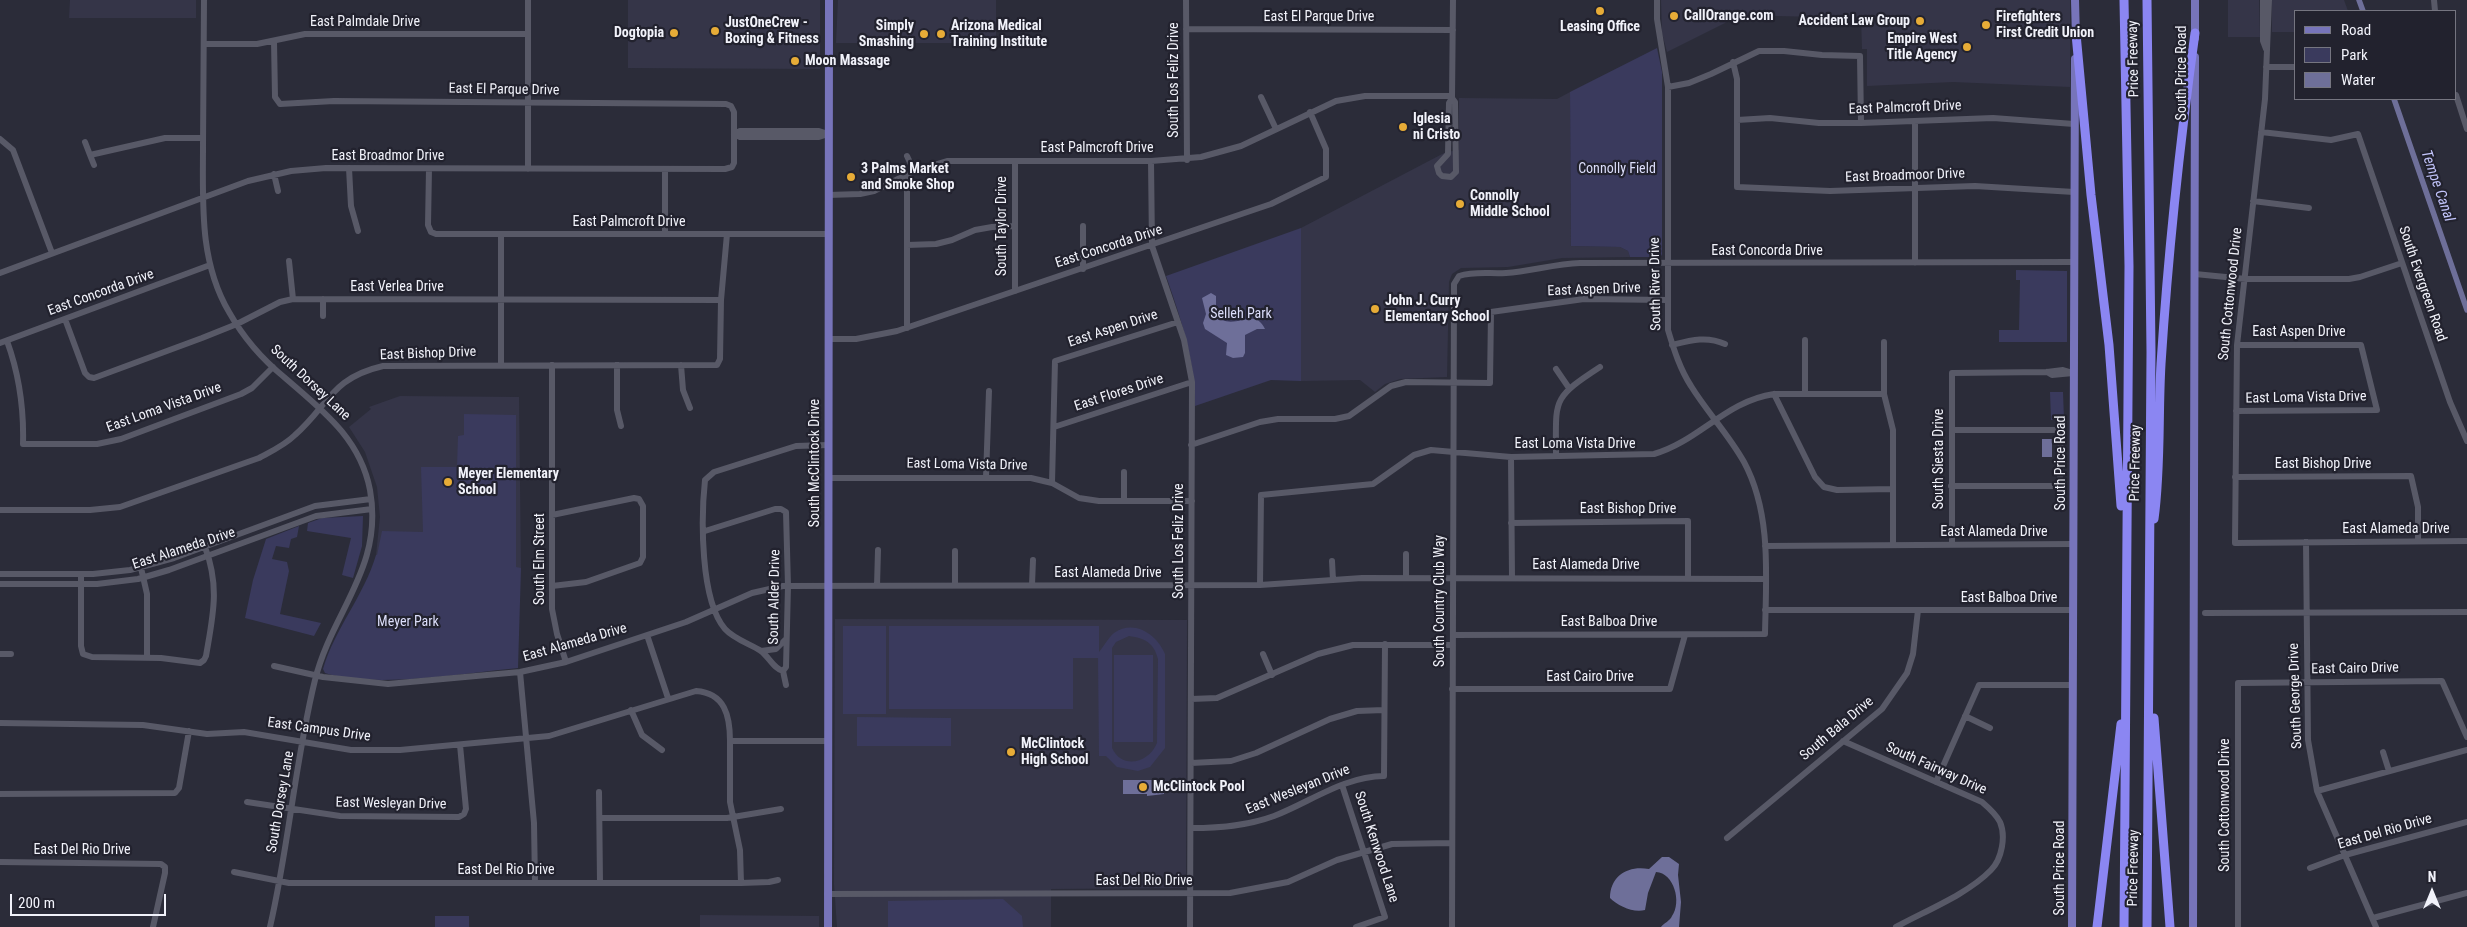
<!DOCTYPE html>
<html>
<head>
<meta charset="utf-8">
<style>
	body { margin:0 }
	#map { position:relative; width:2467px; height:927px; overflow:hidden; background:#2b2c39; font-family:"Roboto Condensed",sans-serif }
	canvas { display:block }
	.legend { position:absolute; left:2294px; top:10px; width:162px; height:90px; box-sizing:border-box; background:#22222e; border:1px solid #757580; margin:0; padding:6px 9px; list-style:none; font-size:15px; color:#f1f2fa }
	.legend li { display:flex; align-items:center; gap:10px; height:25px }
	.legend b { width:25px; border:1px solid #757580 }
	.north { position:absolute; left:2407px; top:867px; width:50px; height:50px; -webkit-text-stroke:4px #22222e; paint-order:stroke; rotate:0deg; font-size:14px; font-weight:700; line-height:20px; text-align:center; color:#f1f2fa }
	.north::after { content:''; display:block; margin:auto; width:18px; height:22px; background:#f1f2fa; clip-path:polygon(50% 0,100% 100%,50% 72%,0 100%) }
	.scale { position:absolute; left:10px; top:894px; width:156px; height:22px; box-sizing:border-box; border:2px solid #f1f2fa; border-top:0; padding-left:6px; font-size:15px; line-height:18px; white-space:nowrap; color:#f1f2fa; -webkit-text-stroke:4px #22222e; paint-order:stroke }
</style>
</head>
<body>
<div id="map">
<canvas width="2467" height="927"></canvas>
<ul class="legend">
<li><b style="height:6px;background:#7774ba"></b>Road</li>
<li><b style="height:14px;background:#3a3a5d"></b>Park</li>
<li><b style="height:14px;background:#6e6f99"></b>Water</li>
</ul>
<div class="north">N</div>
<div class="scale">200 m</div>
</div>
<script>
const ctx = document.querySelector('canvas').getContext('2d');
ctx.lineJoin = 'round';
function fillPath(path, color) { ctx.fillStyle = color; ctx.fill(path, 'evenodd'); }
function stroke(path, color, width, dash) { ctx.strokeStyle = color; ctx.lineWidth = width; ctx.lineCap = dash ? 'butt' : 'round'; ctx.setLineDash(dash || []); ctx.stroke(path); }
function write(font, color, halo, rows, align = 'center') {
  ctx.font = font + ' "Roboto Condensed",sans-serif'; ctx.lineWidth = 4.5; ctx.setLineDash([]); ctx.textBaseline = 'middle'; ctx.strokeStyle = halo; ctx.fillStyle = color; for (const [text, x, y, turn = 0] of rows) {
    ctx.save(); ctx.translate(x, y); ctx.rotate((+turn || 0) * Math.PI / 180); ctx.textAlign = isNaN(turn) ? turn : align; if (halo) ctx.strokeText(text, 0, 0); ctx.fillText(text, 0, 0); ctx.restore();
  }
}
const built = new Path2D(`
	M70,0H196V18H69Z
	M628,0H820V69L628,68Z
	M838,0H996V43H836Z
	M1661,0H2070V87L1953,82L1867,86V49H1862L1861,18L1735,15V18L1667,52L1662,33Z
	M2228,0H2259L2260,37H2228Z
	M2272,0H2344L2348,11H2296V32H2272Z
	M1570,92L1571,246L1620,247L1628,251L1630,257L1562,258L1508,267L1461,268L1452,274L1449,282L1447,377L1400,379L1385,384L1375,392L1360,380L1301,381V228L1446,152L1459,150V98L1557,99Z
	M400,396L519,397L521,568L443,570L423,567L376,555L380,517L377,487L365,452L349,427L371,409L369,407Z
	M835,619L1187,620L1186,885L1184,888L1051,889V927H837L834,884Z
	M700,915L819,916V927H700Z`);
const green = new Path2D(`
	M1657,48L1662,72V255L1660,257H1630L1628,251L1620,247L1571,246L1570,92Z
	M1301,228V381L1271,380L1195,406C1195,360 1181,319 1166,276Z
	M2016,270L2067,271V342H1999V330H2019L2020,280H2016Z
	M2050,392H2063L2064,419L2051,420Z
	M464,414L516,415V567L521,568L518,668C465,673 374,689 325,673L323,669C335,628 364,596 376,555H377L382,531L423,532L421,467H457L458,436L464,435Z
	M363,516L362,546L353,578L342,575L351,538L307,531L308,523L322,518Z
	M299,526L297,537L291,539L289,548L276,546L272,559L287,562L289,571L280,614L321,623L314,636L245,618L253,580L266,539Z
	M843,626H886V714H843Z
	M889,626H1099V652C1104,646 1108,638 1114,633C1135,618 1158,636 1165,654V748L1150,767L1138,771L1117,767L1106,756H1099L1098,658H1073V709H889ZM1129,636C1145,638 1154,643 1158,659L1157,743C1149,763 1122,770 1112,748V648L1116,642Z
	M1114,655H1153V742H1114Z
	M857,717L951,718V746H857Z
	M1003,899L1022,916L1023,927H888V901Z
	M435,916H469V927H435Z`);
const water = new Path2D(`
	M1211,293L1216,296V311L1222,320C1239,327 1255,308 1265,329H1257L1245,335V353L1243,357L1233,358L1226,355L1227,343L1205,329L1203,323L1206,314L1202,298Z
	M2042,439H2052V457H2042Z
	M1123,780H1164V794L1147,796V794H1123Z
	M1662,857H1669L1679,864L1678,875L1681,902L1679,927H1661C1664,923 1670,921 1672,916C1682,902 1674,873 1656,872L1648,893L1645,910C1633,913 1618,906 1610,898C1610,875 1629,865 1649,869Z`);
const canal = new Path2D(`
	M2359,0L2363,11
	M2394,99L2467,310`);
const minor = new Path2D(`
	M204,0C204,49 203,97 203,146C203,203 199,261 229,312C243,337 262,359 284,377C322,410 360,438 370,490C384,568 332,611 315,680C295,761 289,845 270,927
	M1186,0L1187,160
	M2263,0V41L2266,49
	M2269,0L2265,99L2237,345L2235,543L2467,541
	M2434,0L2435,11
	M1186,29L1453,30
	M204,44H257L305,34H528
	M1733,62L1737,79V187L1830,191L1975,186L2074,192
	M2266,67H2296
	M1668,87L1689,83L1711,74L1759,51H1784L1822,55L1860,56L1861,123
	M2456,95L2467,129
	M1261,97L1276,129
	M1452,98L1455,102L1456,172L1451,177L1442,176L1439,173L1437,166L1448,154L1449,103L1452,98L1453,0
	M1737,120L1770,118L1819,123H1861L1993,118L2074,124
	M1915,122V263
	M740,131H819L828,134L819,137H740L734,134Z
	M2261,132L2331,140L2358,134L2450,402L2467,441
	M0,139L13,150L52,253
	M85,142L90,155L165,138H203
	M90,155L94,165
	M907,156L914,171
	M1151,161L1152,246L1184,340L1192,382L1190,927
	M349,168L351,206L358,231
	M429,169L428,225L431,232L436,234H828
	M528,169V0
	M665,169V234
	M274,174L278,191
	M828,195L860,194L874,191L914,171L947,161H1151L1201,157L1241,146L1336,101L1365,96H1452
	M2253,201L2309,208
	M1083,226V269
	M501,234V365
	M907,245L936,244L952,240L975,230L992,227L1015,226
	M289,261L293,299
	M0,273L248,181L291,171L326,168L725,169L732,167L734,163V112L731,106L726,104L334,101L280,104L275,97L274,41
	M2195,274L2246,279H2349L2360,277L2402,263
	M1015,291V161
	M323,299V316
	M65,319L85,373L89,377L94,378L202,338L237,324L280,302L293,299L721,300
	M907,328V175
	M828,339H856L897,331L1271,204L1326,177V149L1310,112
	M7,341C19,374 24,408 23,444H97L121,439L241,394L252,388L273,367
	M1884,342V394L1893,430V545
	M0,343L210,265
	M1672,345C1692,340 1707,336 1725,344
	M552,365V609L557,634L566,662
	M617,365V410L621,426
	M681,365L683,390L690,408
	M1556,369L1569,388
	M2047,372L2052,375L2073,373
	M1774,394L1815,477L1824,487L1837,490L1893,489
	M1805,394V340
	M2236,411L2377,410L2361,345H2237
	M1054,427L1192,382
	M1191,445L1260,422L1278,419H1335L1349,416L1391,386L1406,382L1490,383L1491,312L1584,299L1667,300
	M1556,456C1556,399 1551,399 1600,367
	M1511,457L1512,578
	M986,477L989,391
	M2235,477L2411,476L2418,507V540
	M828,478H1031L1052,483L1079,498L1099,501H1192
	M1052,483L1055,361L1178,322
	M1951,486H2060L2061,430H1952
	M1124,501V472
	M0,510H90L120,507L259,458C272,451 285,445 295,435C329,405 331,378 383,366L717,365L720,359L721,300L727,234
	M1511,523L1688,521V578
	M705,531L775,509H781L786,512L788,586L786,667L783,671L786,685
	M2306,542L2308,740L2317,791L2376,927
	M1952,545V373L2047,372L2063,370L2073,373
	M1765,546L2073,544
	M955,551V585
	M1406,554V578
	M1332,561L1333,580
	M141,568L147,594V657
	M0,574H93L130,570L174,558L315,506L371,499
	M81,574V646L83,654L92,657L161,658L200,663L204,660L206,656C213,615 220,587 205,547
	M0,584H97L138,579L169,570L316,516L372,509
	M1032,585L1033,560
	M1260,585L1261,495L1373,484L1414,455L1431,450L1511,457L1654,454C1699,441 1726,401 1774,394H1884
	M552,586L586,582L640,563L643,557V506L639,499L634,498L552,515
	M877,586L878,550
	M1765,610H2073
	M2205,613L2467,612
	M647,635L668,698
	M1453,635L1765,634C1766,577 1772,514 1744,462C1729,435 1707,412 1691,386C1680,369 1674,350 1668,330V87L1657,19V0
	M761,651L776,649L786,639
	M0,654H11
	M1263,654L1272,675
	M274,666L323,677L388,684L520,672L566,662L686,622L752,593L783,586L1260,585L1362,578L1765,579
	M783,671C774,669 769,657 761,651C750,644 734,639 725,629C700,600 701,517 705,480L714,472L796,446L828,445
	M520,672L534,823L535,883
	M1452,689H1670L1685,635
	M1191,699L1217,698L1318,654L1353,645H1453
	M631,710L642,735L662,750
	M1965,716L1990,728
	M0,723L143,725L207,734L244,732L351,750H400L549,736L696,691C725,693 730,716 730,741H827
	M730,741V802L740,850L741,883
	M1843,741L1982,802C1989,808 1996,814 2000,822C2006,836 2002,859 1991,870C1968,894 1925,911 1896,927
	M2383,752L2389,771
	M1191,763L1231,761L1256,753L1330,719L1357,711L1384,710
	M1936,782L1979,685H2073
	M1342,785L1385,917L1356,927
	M2317,791L2467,750
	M599,792L600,883
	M0,794L175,793L179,788L189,731
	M247,802L340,816L459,817L464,814L466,809L460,745
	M600,818H727L781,809
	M1191,828C1220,828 1247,826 1274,816C1310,802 1345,776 1384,776L1385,644
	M1727,838L1882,709L1907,673L1913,654L1918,610
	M0,862L161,864L165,867V873L153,927
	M2310,868L2345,855L2467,822
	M234,872L289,883H741L769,882L778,880
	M827,894L1230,893L1288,882L1337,860L1392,844L1452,843
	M2373,918L2467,893
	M1452,927L1454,284L1459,276C1475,271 1490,274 1506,273C1531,271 1555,264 1580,263L2075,262
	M2238,927V683L2442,681L2467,737`);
const major = new Path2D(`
	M2075,0L2076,38
	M2195,38V0
	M828,927L829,0
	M2072,927L2075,59
	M2193,927L2195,57`);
const highway = new Path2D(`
	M2124,0L2129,266L2124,927
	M2076,34L2091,195L2109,345L2121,506
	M2154,519C2161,468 2158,416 2161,364C2168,254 2180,142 2195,33
	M2154,718L2170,927
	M2097,927L2121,724
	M2147,927L2151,352L2147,0`);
const markers = [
	[1600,11,5,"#e7ac37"],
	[1674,16,5,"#e7ac37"],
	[1920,21,5,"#e7ac37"],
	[1986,25,5,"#e7ac37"],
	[715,31,5,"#e7ac37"],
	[674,33,5,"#e7ac37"],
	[924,34,5,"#e7ac37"],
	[941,34,5,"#e7ac37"],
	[1967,47,5,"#e7ac37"],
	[795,61,5,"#e7ac37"],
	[1403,127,5,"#e7ac37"],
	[851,177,5,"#e7ac37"],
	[1460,204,5,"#e7ac37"],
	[1375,309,5,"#e7ac37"],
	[448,482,5,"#e7ac37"],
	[1011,752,5,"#e7ac37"],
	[1143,787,5,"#e7ac37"]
];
const poiNames = [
	["CallOrange.com",1684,16],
	["Firefighters",1996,17],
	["First Credit Union",1996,33],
	["Accident Law Group",1910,21,"right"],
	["JustOneCrew -",725,23],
	["Boxing & Fitness",725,39],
	["Simply",914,26,"right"],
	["Smashing",914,42,"right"],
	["Arizona Medical",951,26],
	["Training Institute",951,42],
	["Leasing Office",1600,27,"center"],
	["Dogtopia",664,33,"right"],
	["Empire West",1957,39,"right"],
	["Title Agency",1957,55,"right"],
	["Moon Massage",805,61],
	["Iglesia",1413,119],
	["ni Cristo",1413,135],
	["3 Palms Market",861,169],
	["and Smoke Shop",861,185],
	["Connolly",1470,196],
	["Middle School",1470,212],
	["John J. Curry",1385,301],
	["Elementary School",1385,317],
	["Meyer Elementary",458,474],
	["School",458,490],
	["McClintock",1021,744],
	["High School",1021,760],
	["McClintock Pool",1153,787]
];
const streetNames = [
	["East El Parque Drive",1319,17],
	["East Palmdale Drive",365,22],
	["Price Freeway",2134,59,-91],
	["South Price Road",2182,73,-90],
	["South Los Feliz Drive",1174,80,-90],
	["East El Parque Drive",504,90,1],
	["East Palmcroft Drive",1905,108,-2],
	["East Palmcroft Drive",1097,148],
	["East Broadmor Drive",388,156],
	["East Broadmoor Drive",1905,176,-2],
	["East Palmcroft Drive",629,222],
	["South Taylor Drive",1002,226,-90],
	["East Concorda Drive",1109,247,-18],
	["East Concorda Drive",1767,251],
	["South River Drive",1656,284,-91],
	["South Evergreen Road",2422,284,71],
	["East Verlea Drive",397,287],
	["East Aspen Drive",1594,290,-2],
	["East Concorda Drive",101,293,-20],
	["South Cottonwood Drive",2231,294,-84],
	["East Aspen Drive",1113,329,-18],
	["East Aspen Drive",2299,332],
	["East Bishop Drive",428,354,-2],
	["South Dorsey Lane",310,383,43],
	["East Flores Drive",1119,393,-18],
	["East Loma Vista Drive",2306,398,-1],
	["East Loma Vista Drive",164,408,-20],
	["East Loma Vista Drive",1575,444],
	["South Siesta Drive",1939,459,-90],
	["South McClintock Drive",815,463,-90],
	["South Price Road",2061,463,-90],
	["Price Freeway",2136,463,-89],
	["East Bishop Drive",2323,464],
	["East Loma Vista Drive",967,465,1],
	["East Bishop Drive",1628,509],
	["East Alameda Drive",2396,529],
	["East Alameda Drive",1994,532],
	["South Los Feliz Drive",1179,541,-90],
	["East Alameda Drive",184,549,-18],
	["South Elm Street",540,559,-90],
	["East Alameda Drive",1586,565],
	["East Alameda Drive",1108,573],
	["South Alder Drive",775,597,-89],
	["East Balboa Drive",2009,598],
	["South Country Club Way",1440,601,-90],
	["East Balboa Drive",1609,622],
	["East Alameda Drive",575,643,-16],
	["East Cairo Drive",2355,669,-1],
	["East Cairo Drive",1590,677],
	["South George Drive",2296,696,-92],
	["South Bala Drive",1837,729,-40],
	["East Campus Drive",319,730,8],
	["South Fairway Drive",1936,769,24],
	["East Wesleyan Drive",1298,790,-22],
	["South Dorsey Lane",281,802,-80],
	["East Wesleyan Drive",391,804,1],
	["South Cottonwood Drive",2225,805,-90],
	["East Del Rio Drive",2385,832,-16],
	["South Kenwood Lane",1376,847,72],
	["East Del Rio Drive",82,850],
	["South Price Road",2060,868,-90],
	["Price Freeway",2134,868,-89],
	["East Del Rio Drive",506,870],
	["East Del Rio Drive",1144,881]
];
const parkNames = [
	["Connolly Field",1617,169],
	["Selleh Park",1241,314],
	["Meyer Park",408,622]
];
const waterNames = [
	["Tempe Canal",2437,186,71]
];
fillPath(built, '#353548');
fillPath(green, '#3a3a5d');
fillPath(water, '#6e6f99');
stroke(canal, '#6e6f99', 5.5);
stroke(minor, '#585967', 6);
stroke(major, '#7774ba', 8);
stroke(highway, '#8b86f2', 9);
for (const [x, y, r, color] of markers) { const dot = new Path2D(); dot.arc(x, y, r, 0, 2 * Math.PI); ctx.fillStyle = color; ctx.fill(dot); stroke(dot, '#22222e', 2); }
write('bold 14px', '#f1f2fa', '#22222e', poiNames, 'left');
write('14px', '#f1f2fa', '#22222e', streetNames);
write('14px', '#dcdefa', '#22222e', parkNames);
write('italic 15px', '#c1c3f9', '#22222e', waterNames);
</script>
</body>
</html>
